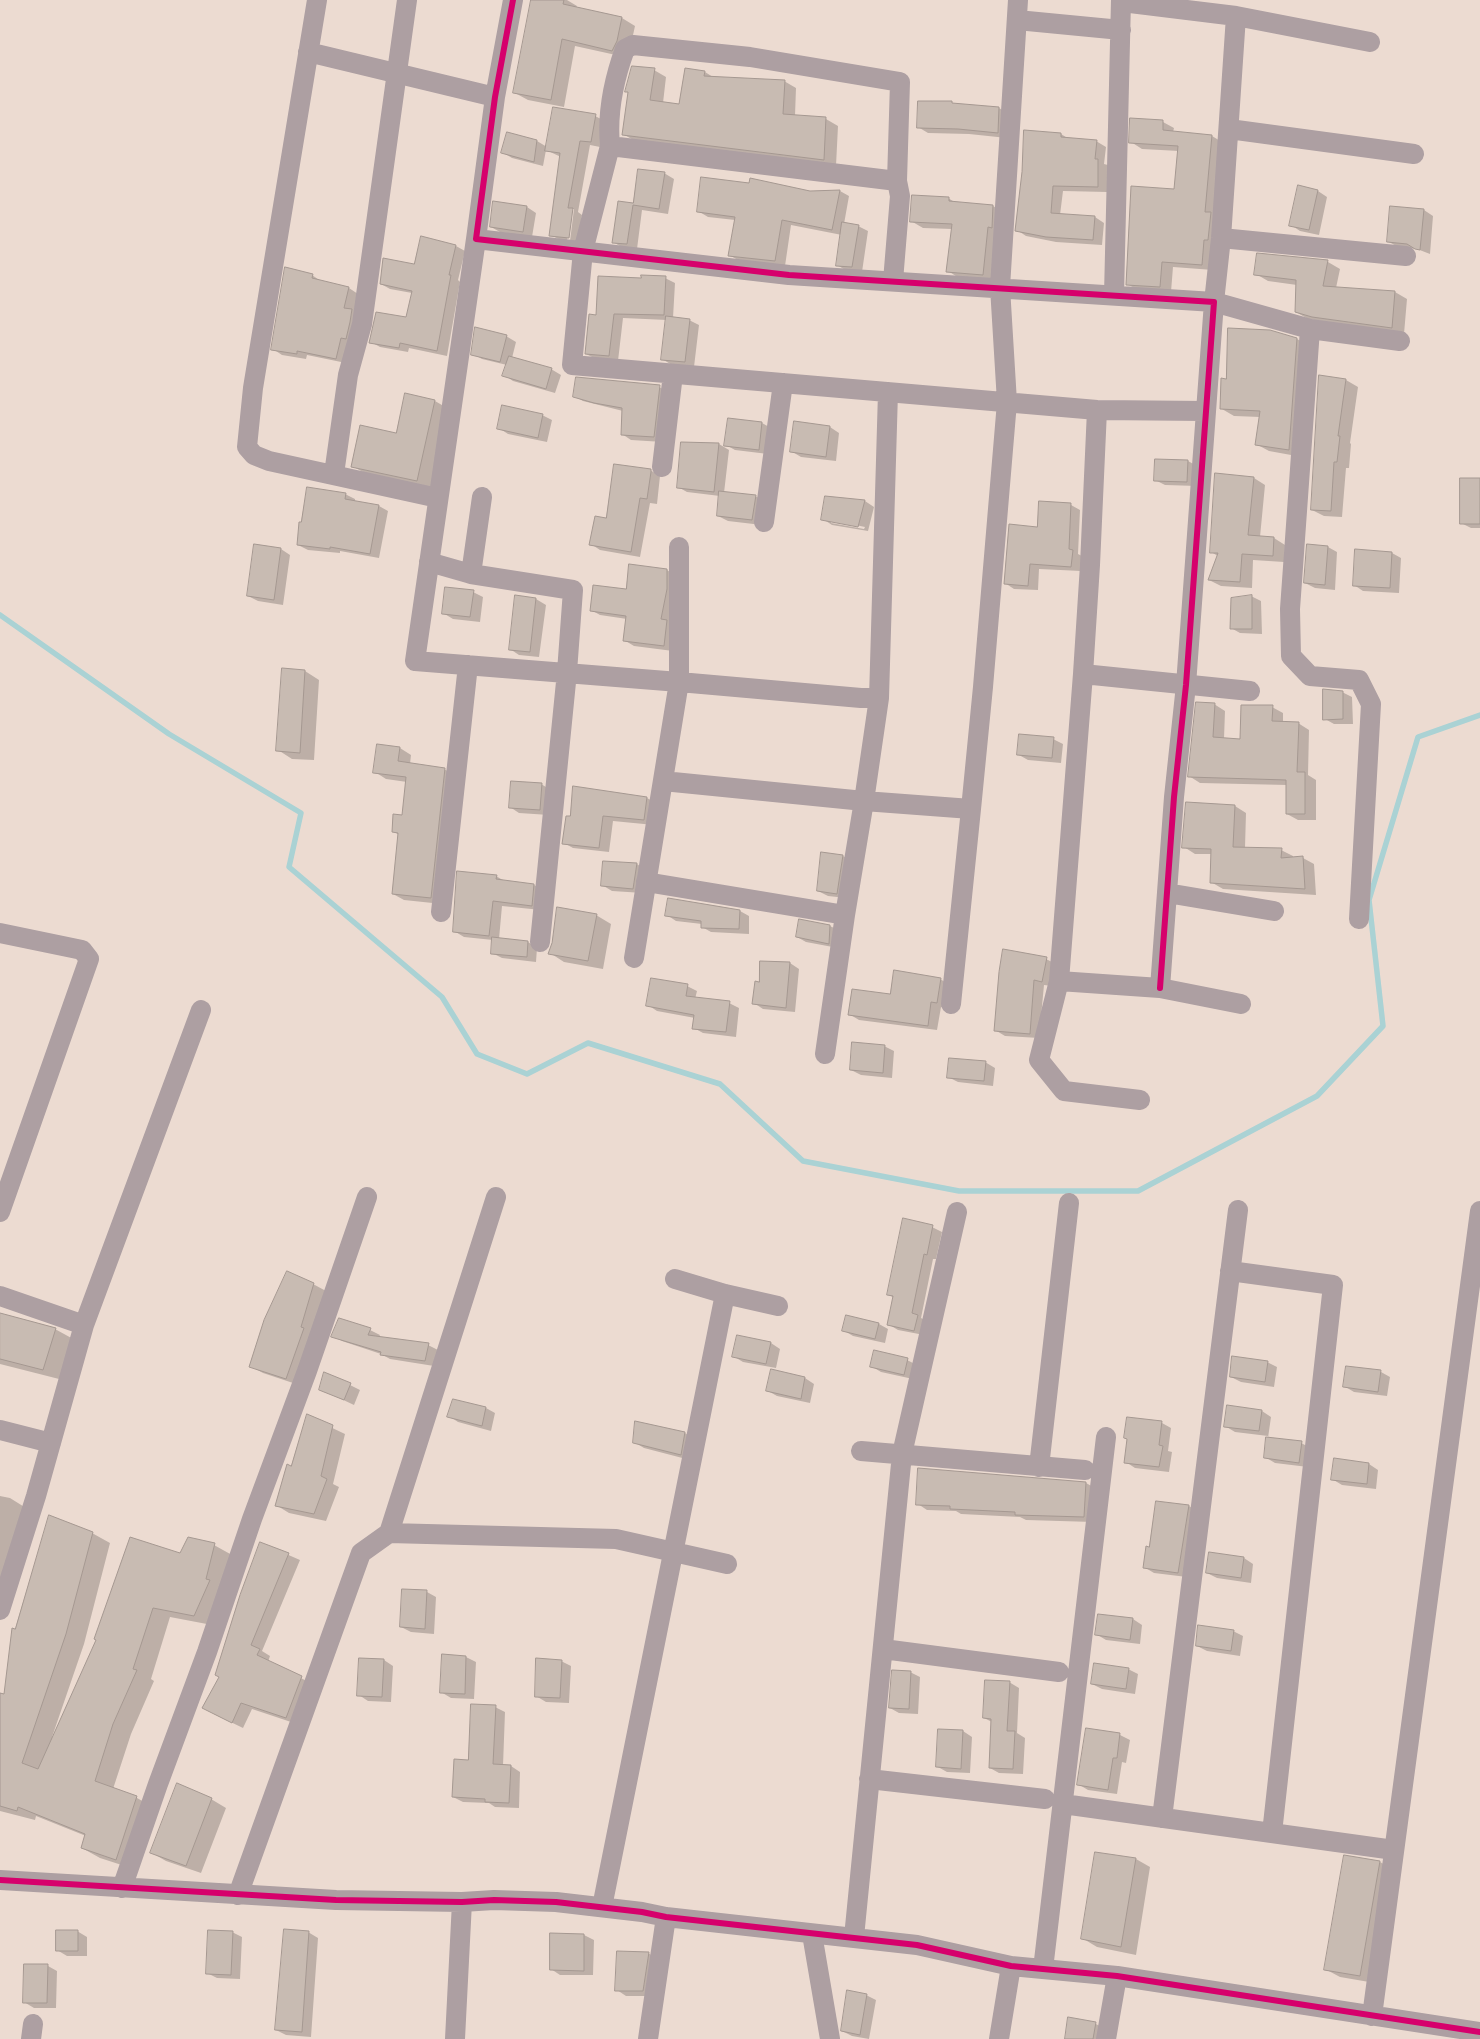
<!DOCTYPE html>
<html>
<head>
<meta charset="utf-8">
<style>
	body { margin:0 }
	canvas { display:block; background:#ecdbd1 }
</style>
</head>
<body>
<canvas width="1480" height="2039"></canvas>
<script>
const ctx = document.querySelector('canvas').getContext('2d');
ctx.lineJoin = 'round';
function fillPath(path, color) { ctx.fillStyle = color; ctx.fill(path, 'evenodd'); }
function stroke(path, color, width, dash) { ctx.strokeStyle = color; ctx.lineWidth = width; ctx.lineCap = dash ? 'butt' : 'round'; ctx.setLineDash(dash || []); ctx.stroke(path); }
const shadow = new Path2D(`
	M532,0H567L577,6L576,8L622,18L635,26L630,49L625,57L575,46L564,107L528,100L515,93Z
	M654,70L666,77L663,103L680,105L705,72L713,77L784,81L796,88L795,116L826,119L838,126L836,166L635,141L623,134L629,93L627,92Z
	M952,103L956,105L999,108L1009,114L1007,138L969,134L928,133L918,127Z
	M595,116L605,121L600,147L590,145L578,212L582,215L578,242L570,241L574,209H572L567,241L560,240L551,235L561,157L546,150L543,166L512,158L502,152L537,141L547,147Z
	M1163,122L1174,128L1173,132L1212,136L1222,142L1213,270L1173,267L1171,292L1138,290L1127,284L1175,190L1179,151L1142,149L1131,142Z
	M1061,134L1069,139L1096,141L1106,147L1104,164L1108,165L1107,192L1063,191L1060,215L1095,217L1104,223L1102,245L1056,242L1026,236L1017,230Z
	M664,173L674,179L668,214L642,210L637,249L623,248L613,242L619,202L634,204Z
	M1299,187L1318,191L1327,197L1319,235L1300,231L1291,225Z
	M840,191L849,196L844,224L858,226L868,231L862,272L847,271L837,265L842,235L791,225L785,266L738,260L729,255L735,220L708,217L698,211L810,192Z
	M948,198L956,203L993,206L1005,213L995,281L959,278L948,271L952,229L923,228L911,221Z
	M527,207L536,213L532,237L500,232L491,227Z
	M1424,210L1433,216L1430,254L1417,249L1398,247L1389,242Z
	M456,246L465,251L458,280L460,282L447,356L409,348L408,352L380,347L371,342L407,319L412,293L390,289L381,284Z
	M1258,255L1328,262L1340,269L1336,288L1395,292L1407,299L1404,334L1308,319L1296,312L1297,285L1268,281L1256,274Z
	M312,275L322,282L349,288L358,294L346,363L307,355L306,359L282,355L273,349Z
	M665,278L675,283L673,318L689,320L699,325L694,367L672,365L662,359L667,320L623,318L618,361L596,359L586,354L597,316L642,280Z
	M1269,331L1297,339L1310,346L1302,457L1269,451L1256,444L1260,417L1234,416L1222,409L1227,380Z
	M506,336L516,342L512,358L551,369L561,375L555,393L513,381L504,375L507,365L482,359L473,354Z
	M1346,380L1358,387L1350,443L1351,444L1349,468H1346L1342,517L1324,516L1312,510Z
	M659,387L669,392L663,442L631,440L622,434L623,411L583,401L574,396Z
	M435,401L454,412L436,492L372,477L352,466L397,435Z
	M542,415L552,420L547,442L508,434L499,428Z
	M762,423L771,428L768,454L735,450L726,445Z
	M830,427L839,433L836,461L801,457L791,451Z
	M683,443L719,444L729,450L724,493L755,496L765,501L762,525L728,521L718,516L720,496L687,492L678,487Z
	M1188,461L1197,466V486L1165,485L1155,480Z
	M650,470L660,476L657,504L650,503L640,557L600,550L591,544L608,519Z
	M1254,478L1265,485L1260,537L1274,538L1285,545L1284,562L1253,560L1252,588L1221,586L1209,580L1218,556L1211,552Z
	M1480,480V528H1471L1461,523Z
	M345,494L355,499V502L379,506L388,511L379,558L340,551V553L308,550L298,545Z
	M826,498L865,501L874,507L868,531L832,525L823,519ZM831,520L865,527L864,529L831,523Z
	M1071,505L1080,510L1078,554L1082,556L1081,571L1039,569L1038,590L1014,589L1005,583L1038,528Z
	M1328,547L1337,552L1335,590L1315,588L1305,583Z
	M281,549L290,555L283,605L258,601L248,596Z
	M1392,553L1401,558L1399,593L1363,591L1354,585Z
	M667,570L676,576L673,651L634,646L624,640L627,619L600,615L591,610Z
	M473,592L483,597L480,622L453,619L443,613Z
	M1251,596L1261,601L1262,634L1240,633L1231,628Z
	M516,597L536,599L546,605L539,657L519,655L510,649Z
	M305,671L319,680L314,760L292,759L278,750Z
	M1342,692L1352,697L1353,724H1334L1325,719Z
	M1214,704L1225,711L1224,739L1242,740L1272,707L1283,713V723H1298L1309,730L1308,775L1316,780V820H1298L1287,814V785L1200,783L1189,776Z
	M1053,739L1063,744L1061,763L1028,760L1019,755Z
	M400,748L411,755L410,764L444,769L456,776L442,904L404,900L393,894L399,835L393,831L403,817L407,782L386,779L375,772Z
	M541,784L551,790L549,815L519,813L510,807Z
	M575,788L647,798L656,803L654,825L613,821L609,852L573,848L564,843L571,818Z
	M1235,806L1246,813L1245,848L1281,850L1293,856V858H1303L1314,864L1316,895L1223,889L1211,882L1212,854H1195L1184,847Z
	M843,856L852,861L846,898L828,896L818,891Z
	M604,862L637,864L646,870L643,893L612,891L602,885Z
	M496,876L506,882L534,885L543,890L541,910L502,906L499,939L528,942L537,948L536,962L502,958L492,953L493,940L464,937L454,931Z
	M740,911L749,916V934L711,932L702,927V924L676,921L667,915Z
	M596,915L611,924L603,969L564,962L550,953Z
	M800,921L830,926L840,931L838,948L806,942L797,937Z
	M1046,959L1056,964L1052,986L1044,985L1039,1038L1005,1036L995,1030Z
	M790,963L799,969L795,1012L763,1009L754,1003L760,983Z
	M940,979L950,985L946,1008L941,1007L937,1030L859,1020L849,1014L891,995Z
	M687,986L697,991L695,999L729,1003L739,1008L736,1037L703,1033L694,1028L695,1018L657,1011L648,1005Z
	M884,1046L894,1051L892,1078L861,1075L851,1070Z
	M985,1062L995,1068L993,1086L958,1082L948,1077Z
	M932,1227L942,1232L936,1259H933L921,1318L927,1321L924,1335L898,1330L888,1324L894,1298L888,1294Z
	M313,1284L326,1291L299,1385L263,1373L250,1366Z
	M0,1314L55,1329L75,1340L63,1380L0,1364Z
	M879,1324L888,1329L885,1343L853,1336L843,1330Z
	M370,1330L380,1335L379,1337L428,1345L438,1350L434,1366L390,1359L381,1354L342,1341L333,1336Z
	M771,1343L780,1349L776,1368L743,1362L733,1356Z
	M907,1360L917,1365L913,1379L881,1372L871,1366Z
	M1267,1362L1277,1367L1274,1387L1241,1382L1231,1377Z
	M772,1371L805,1378L814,1384L810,1403L777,1396L768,1391Z
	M1381,1372L1390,1377L1387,1396L1354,1392L1344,1386Z
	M350,1385L360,1390L354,1405L320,1389Z
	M486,1408L495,1413L491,1431L458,1422L449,1416Z
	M1262,1411L1271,1417L1268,1438L1301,1443L1311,1448L1308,1467L1275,1463L1265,1457L1268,1436L1235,1432L1225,1426Z
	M307,1416L345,1434L333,1484L339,1487L326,1521L289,1513L276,1505L292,1468Z
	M1128,1418L1162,1423L1171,1428L1168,1451L1172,1452L1169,1472L1135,1468L1126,1462L1129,1440Z
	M685,1433L694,1439L690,1460L644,1448L634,1442Z
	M1335,1460L1369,1464L1378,1470L1376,1489L1342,1485L1332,1479Z
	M1086,1483L1095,1488L1093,1522L1026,1520L1020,1517L961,1514L956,1511L927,1510L918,1504Z
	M0,1496L10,1498L26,1508L0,1615Z
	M1189,1506L1198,1512L1187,1577L1154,1573L1144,1567L1150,1548Z
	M92,1533L110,1543L84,1644L52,1737L54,1738L180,1555L214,1545L232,1555L212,1625L170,1617L151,1679L154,1681L131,1734L113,1789L137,1798L155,1808L134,1869L100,1858L82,1848L86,1836L36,1816L35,1820L0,1811V1694L5,1695L16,1631Z
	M261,1543L300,1560L262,1651L270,1656L268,1662L313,1684L297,1724L252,1709L243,1728L214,1714L221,1677Z
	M1244,1558L1253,1564L1251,1583L1217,1578L1207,1573Z
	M427,1592L436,1597L434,1634L411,1632L401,1627Z
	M1099,1615L1133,1619L1142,1625L1140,1644L1106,1640L1096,1634Z
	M1233,1631L1243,1636L1240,1656L1207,1651L1197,1646Z
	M443,1656L466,1657L476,1662L474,1699L451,1698L441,1692Z
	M384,1660L393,1666L391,1702L368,1701L359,1695Z
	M561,1661L571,1666L569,1703L546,1702L536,1696Z
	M1128,1669L1138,1674L1135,1694L1102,1689L1092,1684Z
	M910,1672L920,1677L918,1714L899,1713L890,1708Z
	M1009,1682L1019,1688L1017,1733L1025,1738L1023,1774L999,1773L990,1768L992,1722L984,1718Z
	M495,1707L505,1712L503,1766H511L520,1772L519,1808L495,1807L489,1803L463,1802L453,1797Z
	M1088,1730L1120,1735L1130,1740L1126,1763L1122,1762L1117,1794L1088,1790L1078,1784Z
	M963,1731L972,1737L970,1773L947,1772L938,1767Z
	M211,1799L226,1808L201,1873L166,1861L152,1853Z
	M1136,1859L1150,1867L1136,1955L1097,1947L1082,1938Z
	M1380,1862L1394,1870L1375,1983L1340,1977L1325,1969Z
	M77,1931L87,1937V1956H67L57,1950Z
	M232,1932L242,1937L240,1979L217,1978L207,1973Z
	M308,1932L318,1938L311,2037L286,2035L276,2030Z
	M551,1935H584L594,1940L593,1975H560L551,1969Z
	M648,1953L658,1959L652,1996H626L617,1990Z
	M48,1966L57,1971L56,2008H34L24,2002Z
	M866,1995L876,2000L869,2039L852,2036L842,2031Z
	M1096,2024L1110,2032L1109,2039H1066Z`);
const stream = new Path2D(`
	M0,615L169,734L301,813L289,867L442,997L477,1054L527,1074L588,1043L720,1084L803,1161L959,1191H1138L1317,1096L1383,1026L1369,900L1418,737L1480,715`);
const building = new Path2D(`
	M531,0H564L563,4L622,17L617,41L612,51L562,39L551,100L513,93Z
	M632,66L655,68L650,100L679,104L685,68L705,71L704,76L785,80L783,114L826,117L824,160L622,135L628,92H625Z
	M918,101H952V103L999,107L998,133L958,129L917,128Z
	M553,107L596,114L591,142L580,141L568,208H573L569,238L549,236L560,153L545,151Z
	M1130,118L1163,120V130L1212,135L1205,212H1211L1208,240H1204L1202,265L1162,262L1160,287L1126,285L1131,186L1174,189L1178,146L1129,143Z
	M1024,130L1061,133V137L1097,140L1095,159H1098V187L1053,186L1051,213L1095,216L1093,240L1046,237L1015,231L1022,172Z
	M507,132L537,140L534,162L501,153Z
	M638,169L665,172L659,209L633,205L627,244L612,243L618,201L633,203Z
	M701,177L749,183L750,178L810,191L840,190L832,230L782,220L775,261L728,256L735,217L697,212Z
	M1298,185L1318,190L1309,230L1289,226Z
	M912,195L949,197V201L993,205L992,228L988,227L983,275L946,272L952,224L910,222Z
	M493,201L527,206L523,232L490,227Z
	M1390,206L1424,209L1420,250L1415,249L1407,244L1387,242Z
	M842,222L859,225L852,267L836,266Z
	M421,236L456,245L449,275H451L437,351L400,343L399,348L369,343L376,312L406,317L412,291L380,284L383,258L414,264Z
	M1257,253L1328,260L1323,286L1395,291L1392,328L1312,317L1295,312L1296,280L1254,275Z
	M285,267L313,274L312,278L349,287L344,308L352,309L350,322L346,339L341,338L336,359L297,351V354L271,350Z
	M641,275L666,276L664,315L614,314L609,356L585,354L589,314L596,315L598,276L641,278Z
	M666,316L690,319L685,362L661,360Z
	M475,327L507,335L500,362L471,355Z
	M1228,328L1270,330L1297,338L1289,450L1255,445L1260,411L1220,409L1221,378L1226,379Z
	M509,356L552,368L546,389L502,376Z
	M1319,375L1346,379L1338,436H1340L1337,462H1334L1331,511L1311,510Z
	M576,377L660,385L654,437L621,435L622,408L594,403L573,397Z
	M405,393L435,400L417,481L351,467L360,425L396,433Z
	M502,405L543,414L538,438L497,429Z
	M728,418L762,422L759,450L724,446Z
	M794,421L830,426L826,457L790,452Z
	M681,442L719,443L714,492L677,488Z
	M1155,459L1188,460L1187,482L1154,481Z
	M614,464L651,469V472L647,499L640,498L631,552L589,545L595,516L606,518Z
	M1215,473L1254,477L1248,535L1274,537L1273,556L1242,554L1240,582L1208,580L1218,553H1210Z
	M1460,478H1480V524H1460Z
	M307,487L346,493L345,499L379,505L370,554L330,547V549L297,545L299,522H301Z
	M719,491L756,495L752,520L717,516Z
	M825,496L865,500L858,527L821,520Z
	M1039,501L1071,503L1069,549L1073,550L1071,567L1030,564L1028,586L1004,584L1009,524L1037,527Z
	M254,544L281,548L274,600L247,596Z
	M1307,544L1328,546L1325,585L1304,583Z
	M1355,549L1392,552L1390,588L1353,586Z
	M629,564L667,569V589L661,619L667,620L664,646L623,641L626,616L590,611L593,585L626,589Z
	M445,587L474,590L470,617L442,614Z
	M515,595L536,598L530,652L509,650Z
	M1252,595V629H1230L1231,598Z
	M282,668L305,670L300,753L276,751Z
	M1323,689L1343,691V719L1323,720Z
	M1196,702L1215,703L1213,737L1240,739L1241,705H1273L1272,721L1299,722L1297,772H1305V814H1286V780L1188,777Z
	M1019,734L1054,737L1052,758L1017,755Z
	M377,744L400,747L398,761L445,768L431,898L392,894L398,833L392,832L393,814L402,815L406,777L373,773Z
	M511,781L542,783L540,810L509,808Z
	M573,786L647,797L644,820L603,816L599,848L562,844L566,816H570Z
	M1186,802L1235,805L1233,847L1282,848L1281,858L1303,856L1305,889L1210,883L1211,849L1182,848Z
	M821,852L843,855L837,894L817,891Z
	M603,861L637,863L633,889L601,886Z
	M457,871L497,875L496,879L534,884L532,906L493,901L489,936L453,932Z
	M668,898L740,910L739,929L701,928V921L665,916Z
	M557,907L597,914L588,961L548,954L552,943Z
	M799,919L830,925L829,944L796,937Z
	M492,937L528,941L527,957L491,954Z
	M1003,949L1047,957L1042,982L1034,980L1030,1034L994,1031L999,972Z
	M760,961L790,962L786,1008L752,1004L755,981L759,982Z
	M894,970L941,978L937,1003L931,1002L928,1026L848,1015L852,989L890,994Z
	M651,978L688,984L686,996L730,1001L726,1032L692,1029L694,1015L646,1006Z
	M852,1042L885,1045L883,1073L850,1070Z
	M949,1058L986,1061L984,1081L947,1078Z
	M903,1218L933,1225L927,1255L924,1254L912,1313L918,1315L914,1331L887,1325L893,1296L887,1295Z
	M287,1271L314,1283L301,1327L304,1328L286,1379L249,1367L264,1320Z
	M0,1313L56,1328L43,1370L0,1359Z
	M846,1315L879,1323L875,1339L842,1331Z
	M339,1318L371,1328L368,1335L429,1343L425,1361L380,1355L381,1352L331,1337Z
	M737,1335L771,1342L766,1364L732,1357Z
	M874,1350L908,1358L904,1375L870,1367Z
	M1232,1356L1268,1361L1265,1382L1230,1377Z
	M1346,1366L1381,1370L1378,1392L1343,1387Z
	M771,1369L805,1377L801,1399L766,1391Z
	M324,1372L351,1383L344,1400L319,1390Z
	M453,1399L486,1407L482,1426L447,1417Z
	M1227,1405L1262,1410L1259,1431L1224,1427Z
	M307,1414L333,1425L321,1476L327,1479L314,1514L275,1506L287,1464L291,1466Z
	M1127,1417L1162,1421L1159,1445L1163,1446L1159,1467L1124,1463L1127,1439L1124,1438Z
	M635,1421L685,1432L681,1455L633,1443Z
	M1266,1437L1302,1441L1299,1463L1264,1458Z
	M1334,1458L1369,1463L1367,1484L1331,1480Z
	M918,1468L1086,1482L1084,1517L1015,1515V1512L950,1509V1506L916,1505Z
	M1156,1501L1189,1505L1178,1573L1143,1568L1146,1546L1149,1547Z
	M49,1515L93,1532L66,1634L22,1763L38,1769L96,1640L94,1639L130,1537L180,1553L188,1537L215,1543L206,1579L210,1580L194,1616L153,1608L133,1669L137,1670L113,1724L95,1781L137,1796L116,1860L81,1848L85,1834L18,1807L17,1811L0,1806V1693L4,1694L12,1628L15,1629Z
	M260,1542L289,1553L251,1645L260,1649L257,1655L302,1676L286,1718L241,1703L232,1723L202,1708L219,1677L215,1675L240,1595Z
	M1209,1552L1244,1557L1241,1578L1206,1573Z
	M402,1589L427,1590L425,1629L400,1627Z
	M1098,1614L1133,1618L1130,1640L1095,1635Z
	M1198,1625L1234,1630L1231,1651L1196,1646Z
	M442,1654L466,1656L465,1694L440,1693Z
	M359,1658L384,1659L382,1697L357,1696Z
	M536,1658L562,1660L560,1698L535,1697Z
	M1094,1663L1129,1668L1126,1689L1091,1684Z
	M892,1670L911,1671L909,1709L889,1708Z
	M985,1680L1010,1681L1007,1731H1015L1013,1769L989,1768L991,1719L983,1718Z
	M471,1704L496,1705L493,1764L511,1765L509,1803L485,1802V1799L452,1797L454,1759L468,1760Z
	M1086,1728L1120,1733L1117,1758H1113L1108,1790L1077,1785Z
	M938,1729L963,1730L961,1769L936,1767Z
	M177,1783L212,1798L186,1866L150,1853Z
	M1095,1852L1136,1858L1121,1947L1081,1939Z
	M1344,1855L1380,1861L1360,1976L1324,1970Z
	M284,1929L309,1931L302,2032L275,2030Z
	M56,1930H78V1951H56Z
	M208,1930L233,1931L231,1975L206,1974Z
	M550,1933L584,1934V1971L550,1970Z
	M617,1951L649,1952L643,1991H615Z
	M24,1964H48L47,2003H23Z
	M847,1990L867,1994L860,2035L841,2031Z
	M1068,2017L1096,2022L1093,2039H1065Z`);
const minor = new Path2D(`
	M317,0L253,388L247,447L254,455L269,461L438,498
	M513,0L495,97L476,239L789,275L1214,302L1186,685L1174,797L1160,988
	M1122,2L1236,16L1370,42
	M1236,16L1221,238L1214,302L1310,329L1400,341
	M1017,20L1121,30
	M308,52L495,97
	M1229,129L1414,154
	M610,146L897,181
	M1221,238L1406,256
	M476,239L415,661L679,682L634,958
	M893,281L900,196L897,181L900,82L750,57L633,45L625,49C614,79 607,114 610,146L583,251L572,365L1097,410L1206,411
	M1114,295L1121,0
	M1310,329L1290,609L1291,656L1310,676L1359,680L1371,704L1359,919
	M1097,410L1090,565L1083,674L1059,981L1039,1060L1064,1091L1140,1100
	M662,467L673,374
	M334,474L348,375L362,324L407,0
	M764,522L783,383
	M679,547V682L861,698H879
	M429,562L471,574L573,590L567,672L540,942
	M471,574L482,497
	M1083,674L1250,691
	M663,781L864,801L879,698L888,392
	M646,882L845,915L864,801L971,809L983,687L1007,402L1000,287L1018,0
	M1167,893L1274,911
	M441,912L468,665
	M0,933L82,950L89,959L0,1212
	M1059,981L1160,988L1241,1004
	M951,1004L971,809
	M825,1054L845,915
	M1230,1271L1333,1285L1272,1833
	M675,1279L725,1294L778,1306
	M0,1296L84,1325L36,1496L0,1610
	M84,1325L201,1010
	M0,1430L51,1443
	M861,1451L1085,1470
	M1039,1467L1069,1203
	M389,1533L616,1539L727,1564
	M883,1649L1059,1672
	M869,1779L1045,1799
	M1063,1804L1394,1850
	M1162,1818L1238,1210
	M0,1880L336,1900L462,1902L494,1900L556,1902L642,1912L666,1917L917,1945L1011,1966L1117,1976L1480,2032
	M122,1888L158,1784L207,1652L252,1519L307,1371L367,1197
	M238,1895L361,1553L389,1533L496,1197
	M602,1907L725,1294
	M812,1934L830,2039
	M854,1937L902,1454L957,1212
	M1043,1969L1106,1437
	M1372,2016L1480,1211
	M31,2039L33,2024
	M455,2039L462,1902
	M648,2039L666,1917
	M999,2039L1011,1966
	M1106,2039L1117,1976`);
const cycleway = new Path2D(`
	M513,0L495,97L476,239L789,275L1214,302L1186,685L1174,797L1160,988
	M0,1880L336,1900L462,1902L494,1900L556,1902L642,1912L666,1917L917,1945L1011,1966L1117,1976L1480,2032`);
fillPath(shadow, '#0003');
stroke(stream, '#aad2d4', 5.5);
fillPath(building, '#c8bbb2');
stroke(building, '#a59891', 1);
stroke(minor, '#ad9fa2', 20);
stroke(cycleway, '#d6006c', 6);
</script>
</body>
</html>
